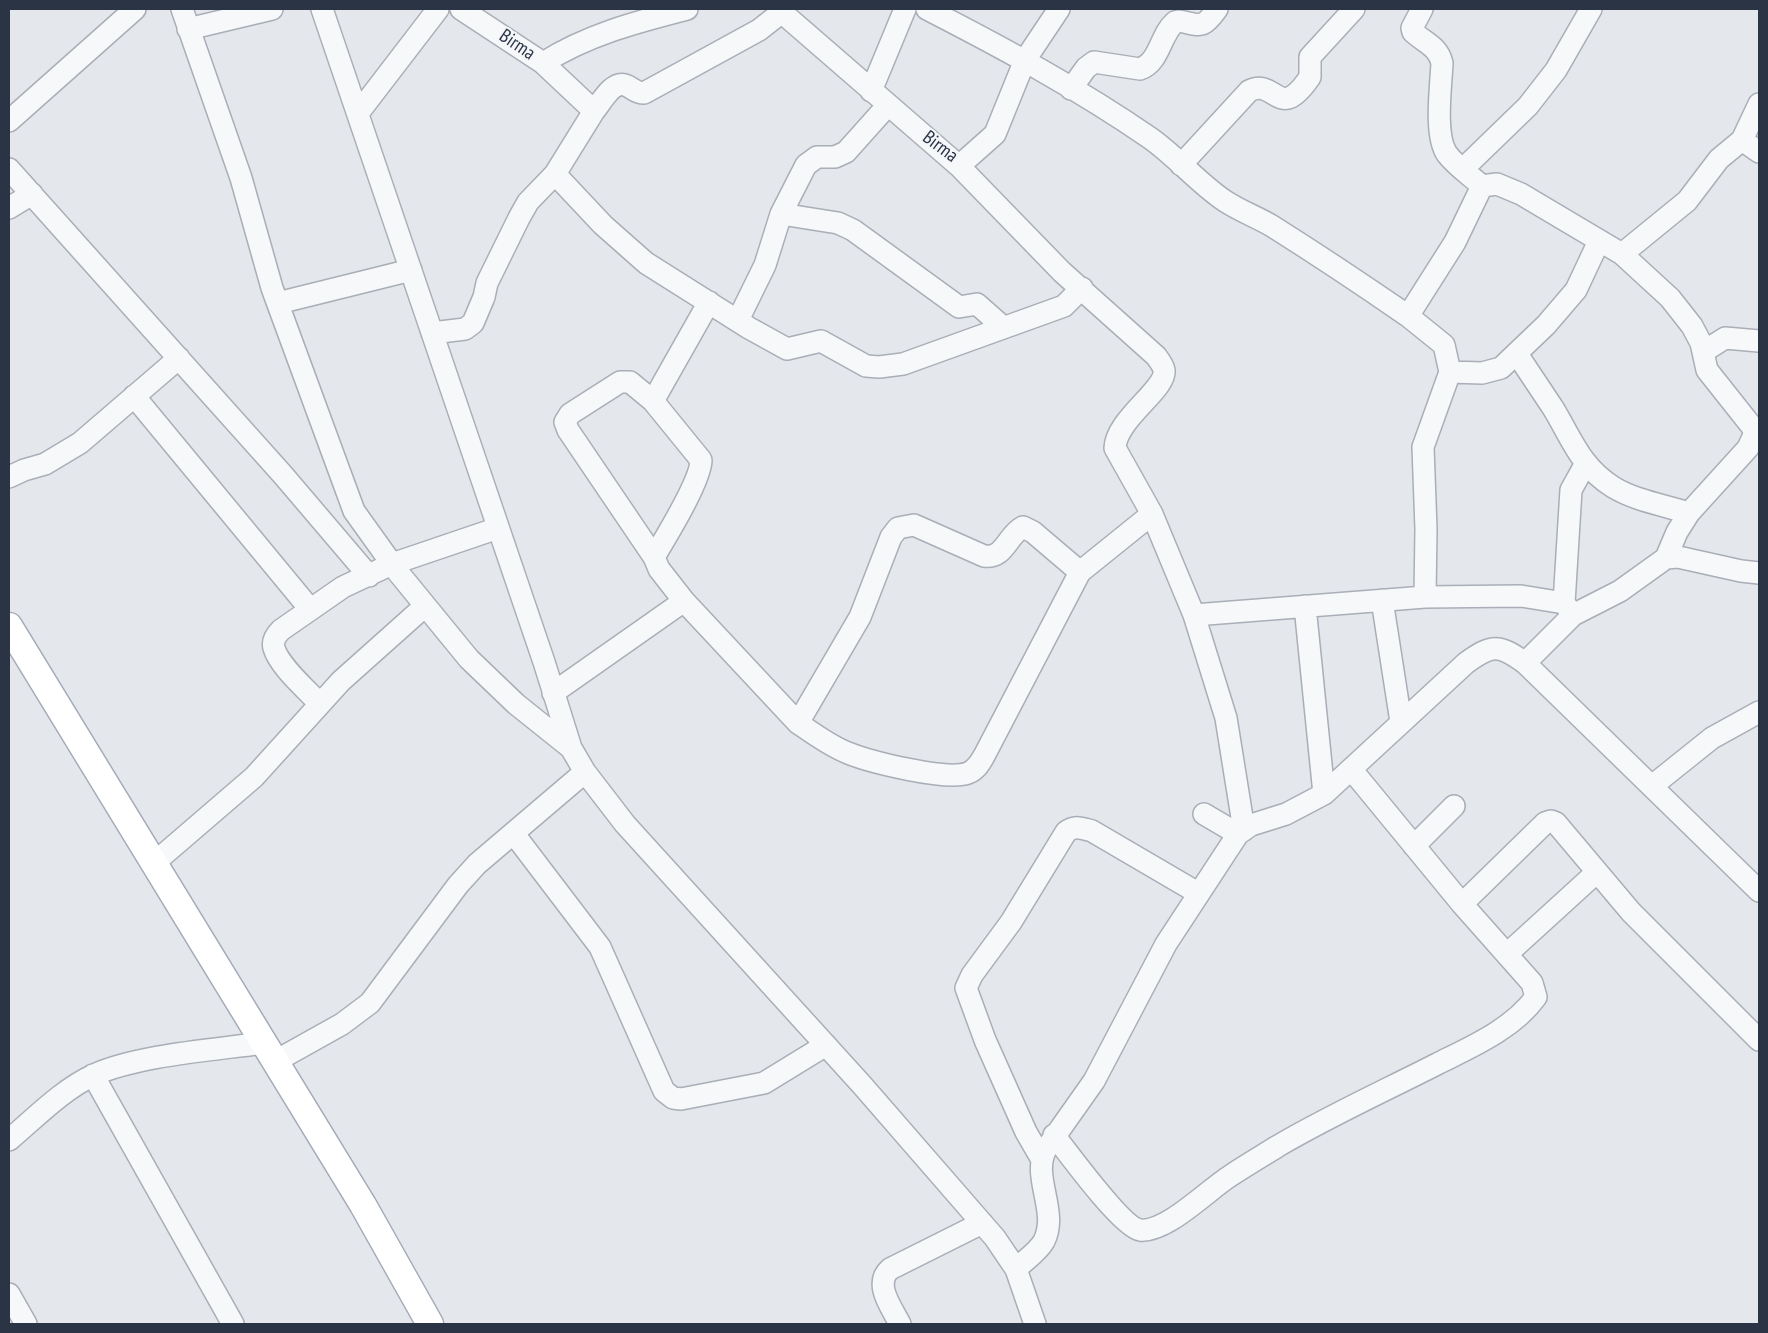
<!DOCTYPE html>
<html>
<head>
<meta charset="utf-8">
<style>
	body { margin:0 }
	#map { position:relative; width:1768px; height:1333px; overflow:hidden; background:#e4e7ec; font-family:"PT Sans Narrow",sans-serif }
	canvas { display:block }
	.frame { position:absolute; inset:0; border:10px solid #2b3445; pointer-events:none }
</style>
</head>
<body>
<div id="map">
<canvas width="1768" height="1333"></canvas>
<div class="frame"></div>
</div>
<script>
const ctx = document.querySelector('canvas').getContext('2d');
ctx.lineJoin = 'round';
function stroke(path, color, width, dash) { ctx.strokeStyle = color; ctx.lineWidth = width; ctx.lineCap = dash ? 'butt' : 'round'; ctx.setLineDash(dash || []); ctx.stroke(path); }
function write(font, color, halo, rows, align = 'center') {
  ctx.font = font + ' "PT Sans Narrow",sans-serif'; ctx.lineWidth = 4; ctx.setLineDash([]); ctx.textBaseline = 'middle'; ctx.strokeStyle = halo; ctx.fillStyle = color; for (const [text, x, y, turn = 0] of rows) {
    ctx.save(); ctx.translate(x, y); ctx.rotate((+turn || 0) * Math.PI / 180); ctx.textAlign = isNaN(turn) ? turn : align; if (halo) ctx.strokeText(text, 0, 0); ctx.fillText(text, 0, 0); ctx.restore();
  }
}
const minor = new Path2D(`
	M182,9L241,178L272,288L354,511L397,571L469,659L516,704L571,748
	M322,9L544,662L571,748L585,772L625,824L862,1085L995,1238L1016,1269L1035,1324
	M461,9L543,63C587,35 636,22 687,9
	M778,9L959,166L995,134L1025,60L1059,9
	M927,9C1003,48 1079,89 1150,138C1177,157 1198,183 1225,201C1240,211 1257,217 1272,226C1318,255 1363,285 1408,316L1455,242L1482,186C1471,176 1456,166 1447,154C1434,135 1441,86 1442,63C1438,46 1425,43 1413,32L1412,28L1422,9
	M188,29L272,9
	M543,63L594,111C601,103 612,81 625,85C632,87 635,93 644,93L759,30L782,12
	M1071,89L1086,68L1094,62L1140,69C1160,62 1160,35 1175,22L1179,21C1201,25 1202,30 1217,9
	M871,91L905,9
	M1759,104L1742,140L1759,152
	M359,112L438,9
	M9,121L135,9
	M1181,165L1249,91C1276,77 1278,124 1310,77V57L1354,9
	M959,166L1062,272L1156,356C1159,360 1163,365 1164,370C1167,389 1116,419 1115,448L1152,514L1194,615L1226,718L1244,830
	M9,169L283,475L369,576
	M1463,169L1528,106L1556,70L1591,9
	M555,174L603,225L646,263L749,328L787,349L821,341L866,366L879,367L903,364L1064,306L1082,288
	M1482,186L1497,184L1521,194L1622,254L1670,298L1692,326L1701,343L1707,370L1753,428L1754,435L1748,448L1689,513L1677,532L1666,558
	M9,208L32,194
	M781,214L838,223L853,230L959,307L977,304L1003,327
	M1622,254L1687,201L1719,159L1742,140
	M709,302L653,401L701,460C701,480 666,537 654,557L659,569L684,601L798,723C814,734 830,746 848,753C870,762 947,781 968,773C976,770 980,763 984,756L1080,572L1152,514
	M278,303L411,270
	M1408,316L1444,345L1450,372L1423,447L1426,529L1425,597L1521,596L1564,603L1573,615
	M738,320L765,265L781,214L806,165L817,157H835L846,152L888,105
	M432,333L465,329L473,323L484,297L487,283L519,218L528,202L555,174L594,111
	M1703,352L1725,338L1759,341
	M1517,354C1529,372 1541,390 1553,408C1572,439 1580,466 1613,487C1636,501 1664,505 1689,513
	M1450,372L1482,373L1501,368L1546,325L1576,290L1599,241
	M134,396L310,609
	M653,401L630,382H620L570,414L565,422L568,430L654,557
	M9,477L24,470L45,464L80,443L179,358
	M1382,600L1401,722
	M1564,603L1571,490L1586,463
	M1305,606L1324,794
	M1194,615L1425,597
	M1525,663L1573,615L1620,591L1666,558L1678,557L1741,571L1759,573
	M553,693L684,601
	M320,704C307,690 279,666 274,648C272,641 276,635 281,630L343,587L392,564L498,528
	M798,723L860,617L891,537L898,528L914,525L984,556C1005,559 1007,535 1023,527L1033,532L1080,572
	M1652,786L1712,738L1759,712
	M1204,814L1238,834
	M514,834L600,947L664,1091L673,1098L681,1099L764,1083L826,1045
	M1414,846L1454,806
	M154,863L254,777L341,681L425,606
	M1462,904L1545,823L1551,821L1556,823L1631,912L1759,1040
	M1507,954L1597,872
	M274,1062L342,1024L370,1003L458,885L477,864L585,772
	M93,1075L233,1324
	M1054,1135C1068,1153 1122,1227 1140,1230C1166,1233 1208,1190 1230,1176C1245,1166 1262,1156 1278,1146C1329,1116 1384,1091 1437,1064C1471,1047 1513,1029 1536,997L1532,983L1462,904L1351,769
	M9,1140C35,1118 63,1089 94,1075C138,1055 214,1050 263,1043
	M1041,1158L1026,1132L985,1040L966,988L972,975L1011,922L1066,832C1075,825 1081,828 1092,831L1198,893
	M1016,1269C1025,1260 1038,1252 1044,1241C1059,1211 1031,1177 1046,1149L1094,1081L1166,944L1238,834L1251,825L1286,814L1324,794L1466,663C1492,644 1499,644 1525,663L1759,891
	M9,1294L26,1324
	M900,1324C892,1308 873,1284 890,1269L982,1223`);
const major = new Path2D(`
	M9,626L363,1205L430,1324`);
const streetNames = [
	["Birma",517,45,34],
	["Birma",940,147,37]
];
stroke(minor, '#a9aeb7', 24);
stroke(major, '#a3abb8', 29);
stroke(minor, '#f7f8fa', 21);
stroke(major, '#fff', 26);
write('19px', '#2b3445', '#f4f6f9', streetNames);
</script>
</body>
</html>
